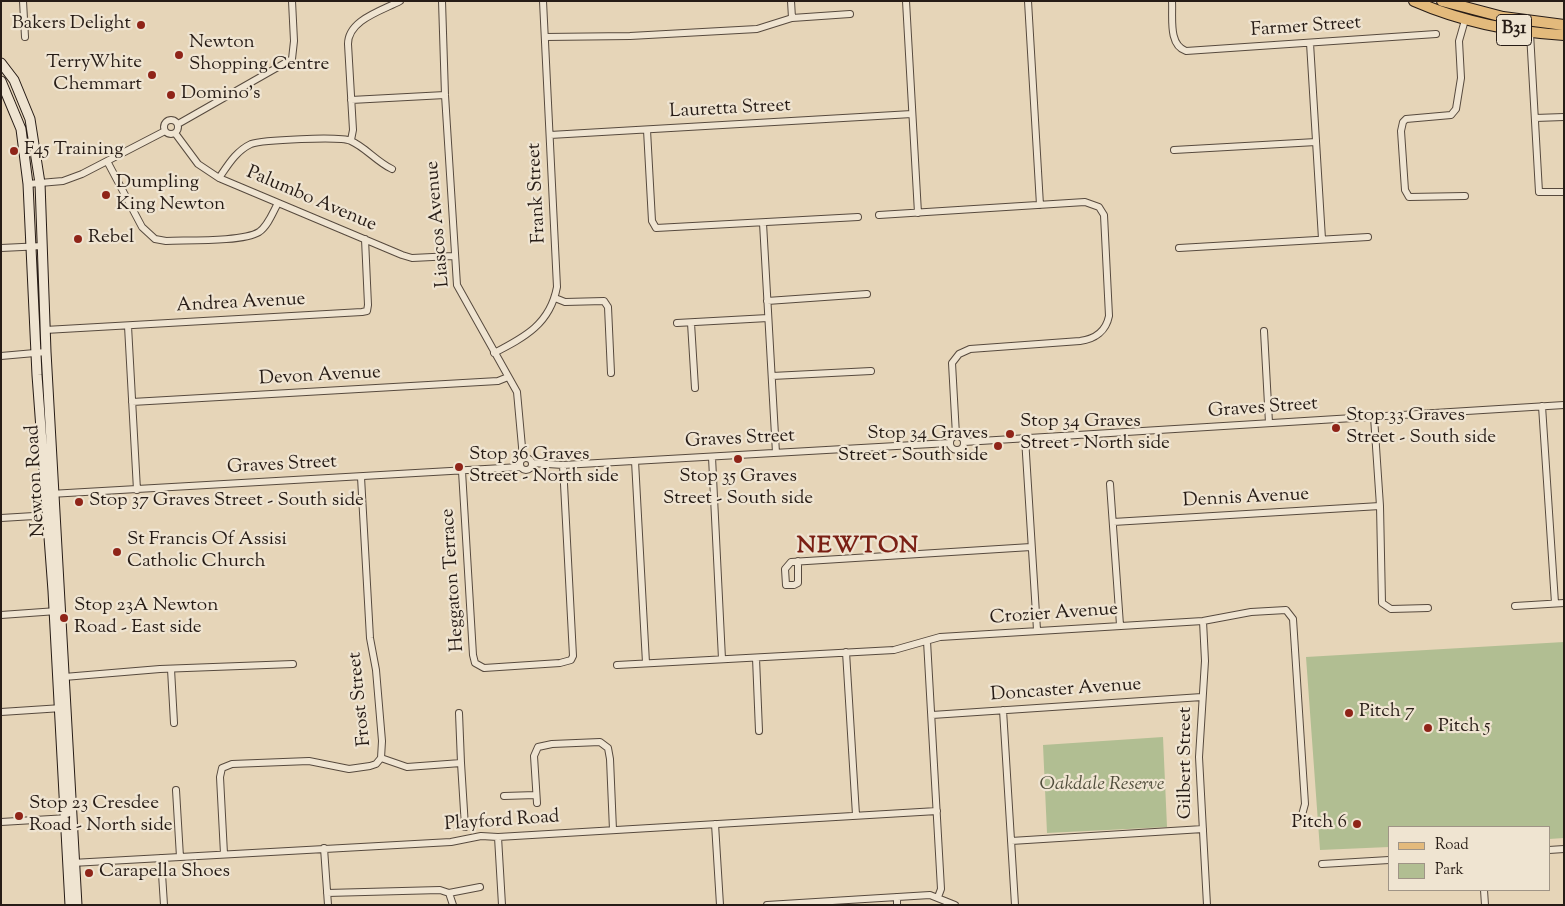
<!DOCTYPE html>
<html>
<head>
<meta charset="utf-8">
<style>
	body { margin:0 }
	#map { position:relative; width:1565px; height:906px; overflow:hidden; background:#e6d5b8; font-family:"Sorts Mill Goudy",serif }
	canvas { display:block }
	.frame { position:absolute; inset:0; border:2px solid #271c16; pointer-events:none }
	.legend { position:absolute; left:1388px; top:826px; width:162px; height:65px; box-sizing:border-box; background:#efe4d1; border:1px solid #9f9486; margin:0; padding:6px 9px; list-style:none; font-size:15px; color:#271c16 }
	.legend li { display:flex; align-items:center; gap:10px; height:25px }
	.legend b { width:25px; border:1px solid #9f9486 }
</style>
</head>
<body>
<div id="map">
<canvas width="1565" height="906"></canvas>
<div class="frame"></div>
<ul class="legend">
<li><b style="height:6px;background:#e3ba7c"></b>Road</li>
<li><b style="height:14px;background:#b1be92"></b>Park</li>
</ul>
</div>
<script>
const ctx = document.querySelector('canvas').getContext('2d');
ctx.lineJoin = 'round';
function fillPath(path, color) { ctx.fillStyle = color; ctx.fill(path, 'evenodd'); }
function stroke(path, color, width, dash) { ctx.strokeStyle = color; ctx.lineWidth = width; ctx.lineCap = dash ? 'butt' : 'round'; ctx.setLineDash(dash || []); ctx.stroke(path); }
function write(font, color, halo, rows, align = 'center') {
  ctx.font = font + ' "Sorts Mill Goudy",serif'; ctx.lineWidth = 4.5; ctx.setLineDash([]); ctx.textBaseline = 'middle'; ctx.strokeStyle = halo; ctx.fillStyle = color; for (const [text, x, y, turn = 0] of rows) {
    ctx.save(); ctx.translate(x, y); ctx.rotate((+turn || 0) * Math.PI / 180); ctx.textAlign = isNaN(turn) ? turn : align; if (halo) ctx.strokeText(text, 0, 0); ctx.fillText(text, 0, 0); ctx.restore();
  }
}
const green = new Path2D(`
	M1564,642V838L1549,839V827H1389V847L1320,850L1306,657Z
	M1163,737L1167,827L1047,833L1043,745Z`);
const street = new Path2D(`
	M23,1L25,37
	M442,1L445,95L457,285L517,392L523,458
	M791,1L792,18
	M906,1L918,213
	M1028,1L1040,205
	M1172,1C1173,17 1168,45 1186,51L1436,34
	M1530,33L1539,192H1564
	M545,37L630,36L757,29L792,18L850,14
	M1310,43L1322,239
	M351,100L445,95
	M1535,118L1564,117
	M164 127a7 7 0 1 1 14 0a7 7 0 1 1-14 0Z
	M178,124L292,59L294,41L292,1
	M647,130L652,221L656,228L858,217
	M175,133L198,164L219,178L402,255L412,258L453,256
	M550,135L912,114
	M351,140L353,130L348,44C348,20 381,11 400,1
	M1174,150L1316,142
	M107,161L142,227L155,239L166,241C186,240 243,242 259,232C268,226 273,212 278,203
	M219,178C228,165 236,151 251,144C262,140 340,136 351,141C365,147 377,162 392,169
	M28,184L63,181L82,174L165,131
	M1465,196L1409,197L1405,190L1401,131L1403,122L1406,119L1451,115L1456,109L1461,78L1459,41L1465,20
	M879,215L1085,202L1099,207L1104,215L1109,316C1106,331 1095,339 1080,341L970,349L959,354L952,363L956,435
	M763,223L776,453
	M1,248L43,246
	M1179,248L1368,237
	M555,298L565,302L604,301L608,307L611,373
	M767,301L867,294
	M677,323L768,318
	M691,323L695,388
	M128,326L137,490
	M45,330L362,312L367,311L368,305L365,239
	M1264,331L1269,423
	M494,353C525,337 550,324 557,287L543,1
	M1,356L46,352
	M772,376L871,371
	M132,402L498,381L508,377
	M1542,406L1555,603
	M1374,417L1380,506L1382,603L1391,609L1428,608
	M950 443a7 7 0 1 1 14 0a7 7 0 1 1-14 0Z
	M1025,438L1037,630
	M964,442L1564,405
	M712,457L722,659
	M520 464a6 6 0 1 1 12 0a6 6 0 1 1-12 0Z
	M635,461L646,663
	M532,463L563,465L949,443
	M462,471L473,655L475,663L484,668L560,663L571,660L573,656L563,465
	M1110,484L1120,625
	M50,494L520,467
	M1,518L34,516L48,520
	M1113,522L1380,506
	M798,561V583L794,585H786L785,569L791,562L1031,547
	M1515,606L1564,603
	M1,615L57,611
	M1203,621L1205,661L1199,757L1207,905
	M927,641L941,889L938,897
	M846,652L856,815
	M756,658L759,731
	M617,665L894,650L940,637L1203,621L1251,612L1286,610L1293,619L1305,804L1302,815
	M171,669L174,723
	M64,677L160,669L293,664
	M1003,710L1015,905
	M1,712L62,708
	M932,715L1202,697
	M381,758L407,767L461,763L459,713
	M461,763L465,827
	M176,790L180,857
	M504,796L536,795
	M537,803L534,756L538,747L552,744L600,742L608,748L610,759L613,830
	M1,822L68,818
	M715,824L720,905
	M498,837L502,905
	M1011,841L1203,829
	M324,848L328,905
	M1549,850L1564,849
	M224,854L220,777L222,768L232,764L309,761L349,769L370,766L376,764L381,758L382,741L376,670L370,638L361,477
	M161,858L164,905
	M72,863L451,842L481,836L498,837L937,811
	M1322,864L1389,860
	M1484,890L1485,905
	M327,893L440,890L449,893L453,905
	M449,893L480,887
	M897,897V905
	M767,905L930,895L955,905`);
const secondary = new Path2D(`
	M1,63L14,80L30,119L40,183L46,352L77,905
	M1,81L21,129L28,184L37,375L53,591L70,905`);
const primary = new Path2D(`
	M1414,1C1462,22 1512,32 1564,35
	M1442,1L1503,17L1564,25`);
const markers = [
	[141,25,5,"#8f2418"],
	[179,55,5,"#8f2418"],
	[152,75,5,"#8f2418"],
	[171,95,5,"#8f2418"],
	[14,151,5,"#8f2418"],
	[106,195,5,"#8f2418"],
	[78,239,5,"#8f2418"],
	[1336,428,5,"#8f2418"],
	[1010,434,5,"#8f2418"],
	[998,446,5,"#8f2418"],
	[738,459,5,"#8f2418"],
	[459,467,5,"#8f2418"],
	[79,502,5,"#8f2418"],
	[117,552,5,"#8f2418"],
	[64,618,5,"#8f2418"],
	[1349,713,5,"#8f2418"],
	[1428,728,5,"#8f2418"],
	[19,816,5,"#8f2418"],
	[1357,824,5,"#8f2418"],
	[89,873,5,"#8f2418"]
];
const shields = [
	[1514,30,35]
];
const shieldNames = [
	["B31",1514,30]
];
const poiNames = [
	["Bakers Delight",131,25,"right"],
	["Newton",189,44],
	["Shopping Centre",189,66],
	["TerryWhite",142,64,"right"],
	["Chemmart",142,86,"right"],
	["Domino's",181,95],
	["F45 Training",24,151],
	["Dumpling",116,184],
	["King Newton",116,206],
	["Rebel",88,239],
	["Stop 33 Graves",1346,417],
	["Street - South side",1346,439],
	["Stop 34 Graves",1020,423],
	["Street - North side",1020,445],
	["Stop 34 Graves",988,435,"right"],
	["Street - South side",988,457,"right"],
	["Stop 36 Graves",469,456],
	["Street - North side",469,478],
	["Stop 35 Graves",738,478,"center"],
	["Street - South side",738,500,"center"],
	["Stop 37 Graves Street - South side",89,502],
	["St Francis Of Assisi",127,541],
	["Catholic Church",127,563],
	["Stop 23A Newton",74,607],
	["Road - East side",74,629],
	["Pitch 7",1359,713],
	["Pitch 5",1438,728],
	["Stop 23 Cresdee",29,805],
	["Road - North side",29,827],
	["Pitch 6",1347,824,"right"],
	["Carapella Shoes",99,873]
];
const streetNames = [
	["Farmer Street",1306,28,-4],
	["Lauretta Street",730,110,-3],
	["Frank Street",538,193,-93],
	["Palumbo Avenue",311,200,23],
	["Liascos Avenue",439,224,-95],
	["Andrea Avenue",241,304,-3],
	["Devon Avenue",320,377,-3],
	["Graves Street",1263,409,-4],
	["Graves Street",740,440,-3],
	["Graves Street",282,466,-3],
	["Newton Road",37,481,-93],
	["Dennis Avenue",1246,499,-3],
	["Heggaton Terrace",454,580,-94],
	["Crozier Avenue",1054,615,-4],
	["Doncaster Avenue",1066,691,-4],
	["Frost Street",361,699,-96],
	["Gilbert Street",1187,763,-90],
	["Playford Road",502,822,-4]
];
const parkNames = [
	["Oakdale Reserve",1102,786]
];
const districtNames = [
	["NEWTON",858,548]
];
fillPath(green, '#b1be92');
stroke(street, '#574a3e', 8);
stroke(secondary, '#271c16', 11);
stroke(primary, '#271c16', 12);
stroke(street, '#efe4d1', 6);
stroke(secondary, '#efe4d1', 9);
stroke(primary, '#e3ba7c', 10);
for (const [x, y, r, color] of markers) { const dot = new Path2D(); dot.arc(x, y, r, 0, 2 * Math.PI); ctx.fillStyle = color; ctx.fill(dot); stroke(dot, '#efe4d1', 2); }
for (const [x, y, w] of shields) { const box = new Path2D(); box.roundRect(x - w / 2, y - 15.5, w, 31, 4); ctx.fillStyle = '#efe4d1'; ctx.fill(box); stroke(box, '#271c16', 1); }
write('bold 18px', '#271c16', null, shieldNames);
write('19px', '#271c16', '#efe4d1', poiNames, 'left');
write('19px', '#271c16', '#efe4d1', streetNames);
write('italic 19px', '#504d3b', '#efe4d1', parkNames);
ctx.letterSpacing = '1px';
write('bold 24px', '#7a1f14', '#efe4d1', districtNames);
ctx.letterSpacing = '0px';
</script>
</body>
</html>
